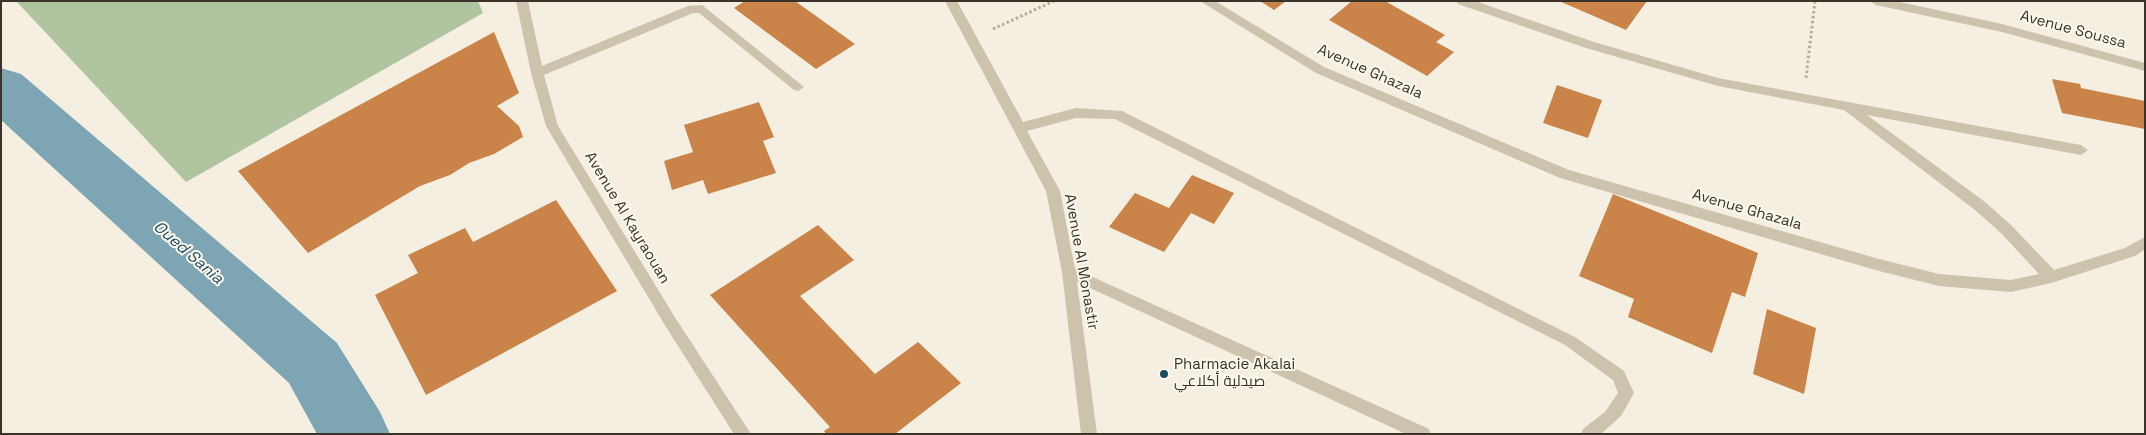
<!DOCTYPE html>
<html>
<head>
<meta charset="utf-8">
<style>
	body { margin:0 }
	#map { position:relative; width:2146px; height:435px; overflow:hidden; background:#f4efe0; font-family:"Space Grotesk",sans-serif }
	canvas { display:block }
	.frame { position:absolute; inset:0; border:2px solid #3b332a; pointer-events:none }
</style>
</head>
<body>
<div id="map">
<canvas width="2146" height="435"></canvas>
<div class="frame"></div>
</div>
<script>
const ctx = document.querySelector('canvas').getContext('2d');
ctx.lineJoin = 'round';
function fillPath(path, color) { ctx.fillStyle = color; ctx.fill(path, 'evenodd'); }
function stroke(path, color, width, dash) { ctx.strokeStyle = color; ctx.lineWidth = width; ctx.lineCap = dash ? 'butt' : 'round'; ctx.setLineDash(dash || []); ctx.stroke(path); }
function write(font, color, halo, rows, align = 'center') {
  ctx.font = font + ' "Space Grotesk",Cairo,sans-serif'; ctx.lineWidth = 4; ctx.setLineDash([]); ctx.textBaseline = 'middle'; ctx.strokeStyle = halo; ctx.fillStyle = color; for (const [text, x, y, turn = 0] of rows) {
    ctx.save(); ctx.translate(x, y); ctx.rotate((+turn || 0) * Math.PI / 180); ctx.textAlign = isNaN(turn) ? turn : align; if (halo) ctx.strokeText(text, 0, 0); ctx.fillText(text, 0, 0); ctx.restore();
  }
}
const green = new Path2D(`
	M16,1H478L483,13L186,182Z`);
const river = new Path2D(`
	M1,68L21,74L337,343L380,412L390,434H317L289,383L1,120Z`);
const building = new Path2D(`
	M745,1H795L855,44L816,69L734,8Z
	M1260,1H1286L1274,10Z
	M1352,1H1385L1445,35L1436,42L1454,52L1427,76L1329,20Z
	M1559,1H1647L1626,30Z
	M494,32L519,93L497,106L519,126L523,137L494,154L469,163L450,175L420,186L308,253L238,171Z
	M2052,79L2080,84L2081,88L2145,101V129L2062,113Z
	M1557,85L1602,100L1588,138L1543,123Z
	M759,102L774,137L763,141L776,173L708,194L703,180L672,190L664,161L693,152L684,125Z
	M1192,175L1234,193L1214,224L1191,213L1164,252L1109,227L1135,193L1169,208Z
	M1613,194L1758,253L1745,297L1732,292L1712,353L1628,317L1634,299L1579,276Z
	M556,200L617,291L426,395L375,295L418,273L408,255L465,228L473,242Z
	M818,225L854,260L800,296L875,374L918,342L961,383L895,434H826L824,431L830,427L710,295Z
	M1767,309L1816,328L1804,394L1753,374Z`);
const path = new Path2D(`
	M993,29L1054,1
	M1806,78L1815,1`);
const minor = new Path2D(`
	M516,1H528L542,66L688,6L702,5L804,87L798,91L794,90L699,13H693L544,75L558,126L676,319L751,434H734L666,327L546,126L531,73Z
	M945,1H957L1023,122L1076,108L1122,111L1575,337L1624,371L1634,393L1621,416L1601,434H1581L1583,429L1605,412L1618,393L1613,380L1565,345L1115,119L1076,118L1027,131L1060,191L1075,269L1429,429L1431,434H1406L1077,282L1097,434H1081L1062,272L1046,191Z
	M1200,1H1215L1324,67L1569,170L1879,259L1939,274L2011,280L2039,274L2001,233L1975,210L1844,110L1718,86L1586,48L1458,4L1456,1H1475L1594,42L1718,78L2081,145L2088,150L2081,155L1867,115L1985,202L2011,225L2054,270L2125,248L2145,237V249L2135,256L2051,283L2011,292L1939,286L1879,271L1560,178L1316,73Z
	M1870,1H1895L2002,24L2145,63V71L2002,32L1876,5Z`);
const markers = [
	[1164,374,5,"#1e4c5e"]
];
const streetNames = [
	["Avenue Soussa",2073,30,15],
	["Avenue Ghazala",1370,72,24],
	["Avenue Ghazala",1747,210,16],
	["Avenue Al Kayraouan",627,218,59],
	["Avenue Al Monastir",1081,262,80]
];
const poiNames = [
	["Pharmacie Akalai",1174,365],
	["صيدلية أكلاعي",1174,382]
];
const waterNames = [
	["Oued Sania",188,253,41]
];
fillPath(green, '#b0c49f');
fillPath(river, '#7ea5b3');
fillPath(building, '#ca8348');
stroke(path, '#b9ac95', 3, [2.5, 2.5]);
fillPath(minor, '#cdc2ab');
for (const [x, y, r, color] of markers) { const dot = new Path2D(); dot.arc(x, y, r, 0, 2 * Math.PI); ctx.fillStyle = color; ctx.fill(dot); stroke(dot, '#fbf8ed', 2); }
write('15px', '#3b332a', '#fbf8ed', streetNames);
write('15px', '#3b332a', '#fbf8ed', poiNames, 'left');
write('italic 16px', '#1e4c5e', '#fbf8ed', waterNames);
</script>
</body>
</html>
